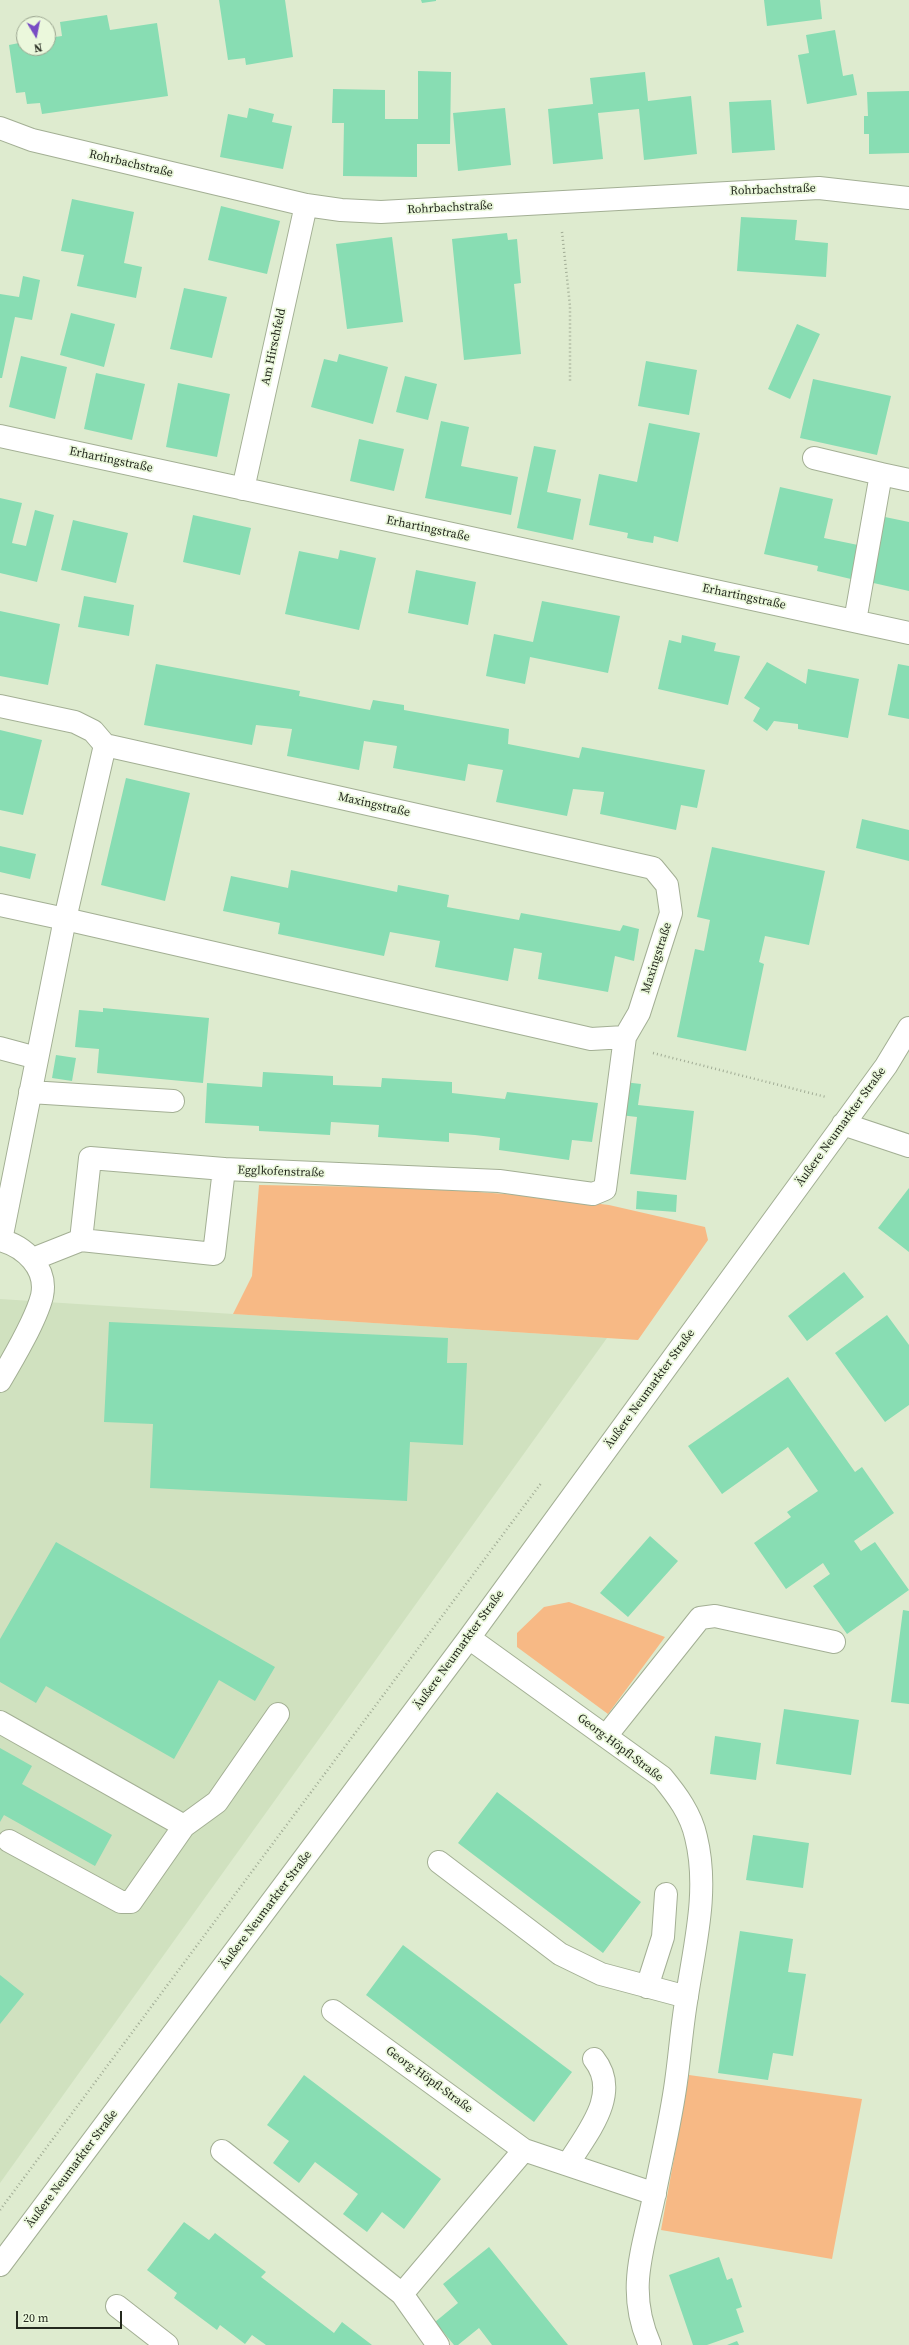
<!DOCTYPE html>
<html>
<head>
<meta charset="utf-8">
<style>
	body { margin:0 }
	#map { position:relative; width:909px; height:2345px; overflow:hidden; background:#deebcf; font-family:"Source Serif 4",serif }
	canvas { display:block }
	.north { position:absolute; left:16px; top:16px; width:40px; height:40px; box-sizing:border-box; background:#ebf8dc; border:1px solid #9ba590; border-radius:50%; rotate:170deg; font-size:11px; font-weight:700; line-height:16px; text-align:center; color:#24291e }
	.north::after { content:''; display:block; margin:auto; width:14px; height:18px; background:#784cc4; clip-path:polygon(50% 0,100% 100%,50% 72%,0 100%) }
	.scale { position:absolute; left:16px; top:2311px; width:106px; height:18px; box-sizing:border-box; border:2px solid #24291e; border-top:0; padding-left:5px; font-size:12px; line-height:14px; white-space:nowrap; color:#24291e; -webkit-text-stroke:3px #ebf8dc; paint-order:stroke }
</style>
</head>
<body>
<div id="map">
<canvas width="909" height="2345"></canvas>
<div class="north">N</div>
<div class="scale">20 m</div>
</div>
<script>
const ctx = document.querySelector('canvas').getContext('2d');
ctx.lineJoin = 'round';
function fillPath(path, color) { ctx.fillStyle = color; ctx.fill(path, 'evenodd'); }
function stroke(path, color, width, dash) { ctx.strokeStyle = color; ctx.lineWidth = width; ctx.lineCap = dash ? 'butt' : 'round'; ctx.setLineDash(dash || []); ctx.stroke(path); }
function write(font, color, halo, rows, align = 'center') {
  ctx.font = font + ' "Source Serif 4",serif'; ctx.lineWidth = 3.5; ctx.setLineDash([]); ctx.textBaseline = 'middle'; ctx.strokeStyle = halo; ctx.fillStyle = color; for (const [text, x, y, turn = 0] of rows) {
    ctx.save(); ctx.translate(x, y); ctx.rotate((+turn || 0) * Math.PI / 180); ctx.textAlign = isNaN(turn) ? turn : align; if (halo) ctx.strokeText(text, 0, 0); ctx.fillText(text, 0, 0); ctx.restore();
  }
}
const built = new Path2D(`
	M0,1299L607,1338L0,2183Z`);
const green = new Path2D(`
	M259,1185L423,1188L533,1196L609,1205L705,1227L708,1240L638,1340L233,1314L252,1276Z
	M569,1602L665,1637L608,1714L517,1647V1633L544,1607Z
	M689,2075L862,2099L832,2259L661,2230Z`);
const building = new Path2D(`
	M219,0H285L293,57L246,65L245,58L228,60Z
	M421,0H436V1L422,3Z
	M764,0H820L822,19L767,26Z
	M107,15L110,30L157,23L168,96L42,114L40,103L27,104L25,92L16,93L9,45L24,42V48H48V38L62,36L60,22Z
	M835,30L843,76L853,74L857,95L807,104L798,55L809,53L806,35Z
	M418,71L451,72L450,144H417V177L343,176L344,123H332L333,89L385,90V119H418Z
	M645,72L648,101L691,96L697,154L644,160L639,109L598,113L603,159L553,164L548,109L593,104L590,78Z
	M909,91V153L869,154V134H864V116H868L867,92Z
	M771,100L775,150L732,153L729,102Z
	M249,108L274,114L272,122L292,126L283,169L220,157L228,114L247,118Z
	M505,108L511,165L458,171L453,113Z
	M72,199L134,212L124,263L142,267L136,298L77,286L84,255L61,251Z
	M221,206L280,221L267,274L208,260Z
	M741,217L797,220L795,240L828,243L826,277L737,271Z
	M507,233L508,240L517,239L521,283L514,284L521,354L464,360L452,239Z
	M392,237L403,322L347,329L336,244Z
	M23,276L40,280L32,320L15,317L2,378H0V294L19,297Z
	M184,288L227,297L212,358L170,349Z
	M71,313L115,324L104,367L60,355Z
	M797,324L820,334L790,399L768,389Z
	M339,354L388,367L373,424L311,407L324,359L337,362Z
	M21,356L67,367L55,419L9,407Z
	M646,361L697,370L689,415L638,406Z
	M96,373L145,384L132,440L84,429Z
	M405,376L437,384L428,420L396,412Z
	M813,379L891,396L877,455L800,438Z
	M178,383L230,394L217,457L166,447Z
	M441,421L469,427L461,466L518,477L511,515L425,498Z
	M649,423L700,433L678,542L654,536L653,543L641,541L627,538L628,533L589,525L599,474L637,482Z
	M359,439L404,449L394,491L350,481Z
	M534,446L556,450L547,492L581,499L573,540L517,528Z
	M780,487L833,499L824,538L858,545L851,579L817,571L818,566L764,554Z
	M0,498L22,503L12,543L26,546L35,510L54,515L37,582L0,573Z
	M193,515L251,528L240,575L183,562Z
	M885,517L909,522V591L869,582Z
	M73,520L128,533L116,583L61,570Z
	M340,550L376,558L359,630L285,614L299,551L338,559Z
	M416,570L476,582L468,625L408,613Z
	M84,596L134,605L129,636L78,627Z
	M542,601L620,616L608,673L530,657L525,684L486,676L494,634L533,642Z
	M0,611L60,624L48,685L0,676Z
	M682,635L716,643L714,651L740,656L728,705L658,689L669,640L681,643Z
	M767,662L806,684L808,669L859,679L848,738L798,729V724L774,721L767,731L753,721L760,708L744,698Z
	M156,664L300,691L299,696L370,710L373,700L404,705V710L509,729L508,744L579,758L582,747L705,770L697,808L681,805L676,830L600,814L604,792L573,789L567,816L496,802L503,770L468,764L465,781L393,768L397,746L364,741L359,770L287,756L292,729L256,725L252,745L144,725Z
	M898,664L909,666V719L888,715Z
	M0,730L42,740L23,815L0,810Z
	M126,778L190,793L165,901L101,885Z
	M862,819L909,830V861L856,848Z
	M0,846L36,854L30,879L0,872Z
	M712,847L825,871L809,945L765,936L759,962L764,964L746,1051L677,1037L695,949L704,951L710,920L697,917Z
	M291,870L397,892L398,885L449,895L447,907L519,920L521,913L620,931L623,925L639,929L634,961L615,956L608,992L538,979L542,953L514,948L508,981L435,967L440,941L390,932L384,956L278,934L280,923L223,911L231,876L288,888Z
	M103,1008L209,1018L203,1083L97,1073L99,1049L75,1047L79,1010L103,1012Z
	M56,1055L76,1058L72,1081L52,1078Z
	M263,1072L333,1076V1085L381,1087L382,1078L452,1082V1093L505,1099L507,1092L598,1103L592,1142L572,1140L569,1160L499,1150L500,1138L475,1135L449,1133V1142L378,1137L379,1125L331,1122L330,1135L259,1131V1126L205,1123L207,1083L262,1087Z
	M624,1082L641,1084L638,1105L694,1111L686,1180L630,1174L637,1117L620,1115Z
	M909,1188V1252L878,1228Z
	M637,1191L677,1195L676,1212L636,1209Z
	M844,1272L864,1297L807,1341L788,1316Z
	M887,1315L909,1345V1405L885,1422L835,1353Z
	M109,1322L448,1338L447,1363H467L463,1445L410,1442L407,1501L150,1488L153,1424L104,1422Z
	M788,1377L855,1472L862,1467L894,1513L854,1541L861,1551L875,1542L909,1590L847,1634L813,1586L830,1574L823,1563L786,1589L754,1543L791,1517L787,1512L818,1491L788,1447L722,1494L688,1446Z
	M650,1536L678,1561L628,1617L600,1593Z
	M56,1542L275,1667L255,1701L219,1680L174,1759L46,1686L36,1703L0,1682V1639Z
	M903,1610L909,1611V1704L891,1702Z
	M784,1709L859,1720L851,1775L776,1764Z
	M715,1736L761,1743L756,1780L710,1774Z
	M0,1748L32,1766L22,1784L112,1835L95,1866L4,1815L0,1822Z
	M497,1792L641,1902L603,1953L458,1843Z
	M753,1835L809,1843L803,1888L746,1880Z
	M740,1931L793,1939L788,1972L806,1974L793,2056L773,2053L768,2080L718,2073Z
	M403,1945L572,2072L534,2122L366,1995Z
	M0,1975L24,1994L0,2024Z
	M304,2075L441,2179L404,2229L382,2212L367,2232L343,2214L358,2194L315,2162L299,2183L273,2163L289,2141L267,2125Z
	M184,2222L209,2240L215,2233L266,2272L261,2277L334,2333L342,2322L372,2345H266L252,2335L245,2344L220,2325L217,2330L174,2298L177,2293L147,2270Z
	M489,2247L568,2345H492L479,2328L458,2345H454L435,2322L458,2303L443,2284Z
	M719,2257L727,2280L732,2278L742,2307L736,2309L744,2332L707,2345H693L669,2275Z
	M737,2341L739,2345H727Z`);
const path = new Path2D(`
	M562,232L570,306V381
	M653,1053L826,1097
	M0,2210L542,1482`);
const minor = new Path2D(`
	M0,128L32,140L306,205L341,210L381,212L819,188L909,198
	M0,436L909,633
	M814,458L881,474
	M243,489L306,205
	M855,621L881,474L909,480
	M0,706L75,722L93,731L105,745
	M0,905L65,919L591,1039L625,1037L639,1013L671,913L667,885L653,868L105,745L65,919L1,1240
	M0,1048L37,1058
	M30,1092L173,1101
	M843,1124L909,1146
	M0,1240C24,1246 48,1268 42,1296C36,1320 13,1359 0,1381
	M81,1240L214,1254L224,1169
	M33,1259L81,1240L90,1158L224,1169L499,1181L593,1194L605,1189L625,1037
	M469,1638L662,1777C677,1795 691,1814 696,1837C709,1890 695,1943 687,1996C682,2024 680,2054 676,2082C671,2119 662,2156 655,2192C644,2248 625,2289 650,2345
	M0,1722L184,1826L131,1902H121L9,1841
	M606,1736L700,1618L715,1616L834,1642
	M184,1826L217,1802L278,1714
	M439,1862L560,1954L601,1974L687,1997
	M647,1987L663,1937L666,1894
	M333,2011L524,2150L655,2194
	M222,2151L402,2294L438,2345
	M568,2164C586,2134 622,2094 594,2059
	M0,2265L469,1638L886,1066L909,1028
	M402,2294L524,2150
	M117,2306L167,2345`);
const streetNames = [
	["Rohrbachstraße",131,164,13],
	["Rohrbachstraße",773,190,-2],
	["Rohrbachstraße",450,208,-3],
	["Am Hirschfeld",274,347,-78],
	["Erhartingstraße",111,460,12],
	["Erhartingstraße",428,529,12],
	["Erhartingstraße",744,597,12],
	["Maxingstraße",374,805,13],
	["Maxingstraße",657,958,-72],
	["Äußere Neumarkter Straße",841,1127,-54],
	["Egglkofenstraße",281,1172,2],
	["Äußere Neumarkter Straße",650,1389,-54],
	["Äußere Neumarkter Straße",459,1650,-54],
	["Georg-Höpfl-Straße",620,1748,37],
	["Äußere Neumarkter Straße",266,1910,-53],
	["Georg-Höpfl-Straße",429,2080,36],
	["Äußere Neumarkter Straße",72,2169,-53]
];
fillPath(built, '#d0e1bf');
fillPath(green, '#f7b985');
fillPath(building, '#88ddb3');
stroke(minor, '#a3af94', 24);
stroke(path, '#a1ac95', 2.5, [1, 3]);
stroke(minor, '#fff', 22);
write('12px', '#24291e', '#ebf8dc', streetNames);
</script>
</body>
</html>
